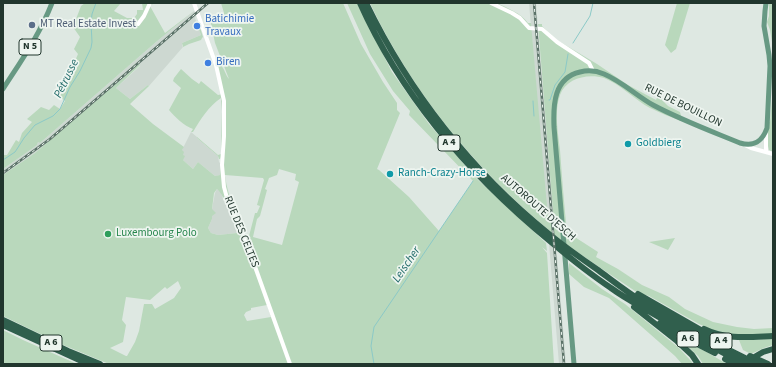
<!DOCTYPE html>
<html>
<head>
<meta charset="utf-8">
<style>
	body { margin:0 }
	#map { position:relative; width:776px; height:367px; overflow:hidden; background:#dee8e2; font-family:"Source Sans 3",sans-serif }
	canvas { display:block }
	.frame { position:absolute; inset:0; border:4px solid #21362d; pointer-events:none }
</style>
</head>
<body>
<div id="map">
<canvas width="776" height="367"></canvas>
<div class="frame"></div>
</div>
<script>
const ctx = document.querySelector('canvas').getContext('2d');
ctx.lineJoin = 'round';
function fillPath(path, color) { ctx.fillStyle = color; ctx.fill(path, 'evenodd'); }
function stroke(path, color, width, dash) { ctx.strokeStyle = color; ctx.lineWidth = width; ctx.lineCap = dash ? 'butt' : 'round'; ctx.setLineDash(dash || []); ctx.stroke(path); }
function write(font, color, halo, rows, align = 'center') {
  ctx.font = font + ' "Source Sans 3",sans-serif'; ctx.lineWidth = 3.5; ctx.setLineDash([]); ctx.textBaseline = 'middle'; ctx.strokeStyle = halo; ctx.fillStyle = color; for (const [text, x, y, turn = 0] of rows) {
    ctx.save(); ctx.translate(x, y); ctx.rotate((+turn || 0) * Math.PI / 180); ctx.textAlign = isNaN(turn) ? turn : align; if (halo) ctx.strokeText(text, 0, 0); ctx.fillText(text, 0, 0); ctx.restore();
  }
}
const built = new Path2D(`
	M529,3H536L566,364H559Z
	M194,11L196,16L195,18L201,35L182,43V46L183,47L149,86L148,85L130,99L116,88L140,66L139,64L35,153L3,175V169L33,148L37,145L38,142L40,143L48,136L156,42Z
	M191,132L197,137V138L218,156L219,162L220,163L221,175L215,176L198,162L193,169L183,160L182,150Z
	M217,189L221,192L223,199L232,217H233L239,230L237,233L218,235L211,233L208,228L212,219V209L215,193Z`);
const green = new Path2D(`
	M85,3H121L114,11L127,18H134L137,14V10H143L142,3H154L150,6L165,33L194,11L156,42L48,136L40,143L38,142L37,145L33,148L3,169V155H7L16,140L19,142L22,133L32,122L27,119L41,107L49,110L54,105L60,109L65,101L59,96L78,66L75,61L78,54L74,49L80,37L73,27L81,6Z
	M221,3H343L361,44L383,82L397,103V110L400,113L377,169L379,170L409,197L439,231L473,181L409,115L410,111L393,91L370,54L347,3H357L392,72L429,124L475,177L546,243L547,251L542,247L547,253L554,364H109L61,344L3,316V175L35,153L139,64L140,65L139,66L116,88L130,99L148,85L149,86L130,104L153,124L184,147L182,150L184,152L183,155L185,156L183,160L193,169L198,162L215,176L220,175L221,157L220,159H219L218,156L197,138V137L218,155L221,154L222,111L221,98C209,106 200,120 193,132H191L193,129C184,126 175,117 169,110L181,88L173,81L174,78L181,69L192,79L199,84L201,81L218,95L223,94L216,65L219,66L220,65C225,68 225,75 229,79L215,43L210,19L223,16V14L224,13ZM279,169L296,174L295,180L299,182L282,245L253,237L257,219L260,216L267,190L265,189L269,178L277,175ZM225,175L263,178L264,180L257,205L260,206L257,213H255L249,236L246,235C237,216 228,198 225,176ZM217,189C223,194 229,210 232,218L233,217L239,230L237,233L218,235L211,233L208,228L212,219V216L216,213L212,209L214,193ZM178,281L181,288L174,298L155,309L152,304H144L139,331L135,342L127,356H126L110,348L123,342L126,325L122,320L126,297L150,300L165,287L167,289ZM267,305L271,317L247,321L244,315L246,312L251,310V308Z
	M370,3H497C507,8 521,13 528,23H531L548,218L554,224L538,24H542V26L557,40L597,64L628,85L656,100L661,89L660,98L668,106L680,112L682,119L681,121C671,117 660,113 650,108C635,100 620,84 604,78C588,73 566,78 560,95C554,111 558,133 560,150C562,177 564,204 567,232L598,252L596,257L618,269L642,285L669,297L685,309L713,322L737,327L754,329L773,328V334L738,335L712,330L699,324L649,296L638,293C616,278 594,264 573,249C488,185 415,99 370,3Z
	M677,3H690L676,49L671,53L665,45Z
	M769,3H773V48L770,30L767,22L769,16Z
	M197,24H199L203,37L202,38L201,40L189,44L183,47L182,43L201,35Z
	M773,87V152L769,150L768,146V122H770Z
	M675,238L668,250L649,242Z
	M569,263L602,289L625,304L679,348L691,361L693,364H682L675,356L609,298L584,287L569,274Z
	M3,330L23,340L77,364H3Z
	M773,339V345L764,348L751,354L743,350L739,340Z
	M686,340L727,364H703L698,356L684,343Z`);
const stream = new Path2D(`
	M573,43L590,16L593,3
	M549,100H550L555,85L565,72L568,54
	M533,101L534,116
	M3,160L15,152L17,149L24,138L35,125L53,116L60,109L70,87L80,71L91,48L92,42L91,23L92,14L96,3
	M374,364L371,346L374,327L473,181`);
const minor = new Path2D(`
	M194,3L216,65L224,101V136L222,165L224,187L227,198L244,236L290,364
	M491,3L512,13L520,18L529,28L542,29L557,42L589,63L593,71
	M138,24L144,16L150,3
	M745,145L751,148L773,154
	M766,152V131`);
const major = new Path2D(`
	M3,89C21,61 40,34 52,3
	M574,364L554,127C553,104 554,78 580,72C588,70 597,71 604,74C621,81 637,96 653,105C681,120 711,131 740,143C754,147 762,142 767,128L770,66L769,55L764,26L765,11L766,3`);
const highway = new Path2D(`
	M360,3C402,97 472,177 551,242C570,258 590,274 611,288C626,299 642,307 657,316C686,333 715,349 745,364
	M366,3C409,92 472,172 549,234C565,247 582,259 598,270C613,281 627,292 643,302C680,324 718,345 757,364
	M638,294L708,334
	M634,307L677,341L692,355L698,364
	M3,320L68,351L100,364
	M660,323L676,333L715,353
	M3,325L88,364
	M704,329C726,340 749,337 773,336
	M750,356L768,364
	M725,359L735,364
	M751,359L763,352L773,349`);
const rail = new Path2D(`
	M534,3L564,364
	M3,173L50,139L208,3`);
const markers = [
	[32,25,4,"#5c6f8a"],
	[197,26,4,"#3f7fe0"],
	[208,63,4,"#3f7fe0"],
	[628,144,4,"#0f9aa8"],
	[390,174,4,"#0f9aa8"],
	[108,234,4,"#2e9e5b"]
];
const shields = [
	[30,47,22],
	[449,143,22],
	[688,339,22],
	[721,341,22],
	[51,343,22]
];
const shieldNames = [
	["N 5",30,47],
	["A 4",449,143],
	["A 6",688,339],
	["A 4",721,341],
	["A 6",51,343]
];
const shopNames = [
	["Batichimie",205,20],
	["Travaux",205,33],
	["Biren",216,63]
];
const serviceNames = [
	["MT Real Estate Invest",40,25]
];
const streetNames = [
	["RUE DE BOUILLON",683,106,26],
	["AUTOROUTE D'ESCH",538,208,41],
	["RUE DES CELTES",241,232,68]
];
const cultureNames = [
	["Goldbierg",636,144],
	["Ranch-Crazy-Horse",398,174]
];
const leisureNames = [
	["Luxembourg Polo",116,234]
];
const waterNames = [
	["Pétrusse",67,79,-64],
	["Leischer",407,265,-56]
];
fillPath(built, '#cdd8d1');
fillPath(green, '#b9d8bc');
stroke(stream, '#8bc9c7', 1);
stroke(minor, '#fff', 4);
stroke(major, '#679983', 5);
stroke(highway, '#305f4d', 6);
stroke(rail, '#5b7268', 2.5);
stroke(rail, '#eef5f0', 1, [3]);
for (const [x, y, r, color] of markers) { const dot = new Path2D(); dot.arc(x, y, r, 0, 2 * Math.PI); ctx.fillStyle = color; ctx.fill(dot); stroke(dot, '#eef5f0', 1.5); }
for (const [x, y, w] of shields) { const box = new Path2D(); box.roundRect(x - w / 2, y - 8, w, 16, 3); ctx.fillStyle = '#eef5f0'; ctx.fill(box); stroke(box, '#21362d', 1); }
write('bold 10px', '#21362d', null, shieldNames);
write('11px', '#366cbe', '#eef5f0', shopNames, 'left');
write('11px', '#4e5e75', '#eef5f0', serviceNames, 'left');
write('11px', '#21362d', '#eef5f0', streetNames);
write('11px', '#0d838f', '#eef5f0', cultureNames, 'left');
write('11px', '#27864d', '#eef5f0', leisureNames, 'left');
write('italic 12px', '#226b6a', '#eef5f0', waterNames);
</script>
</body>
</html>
